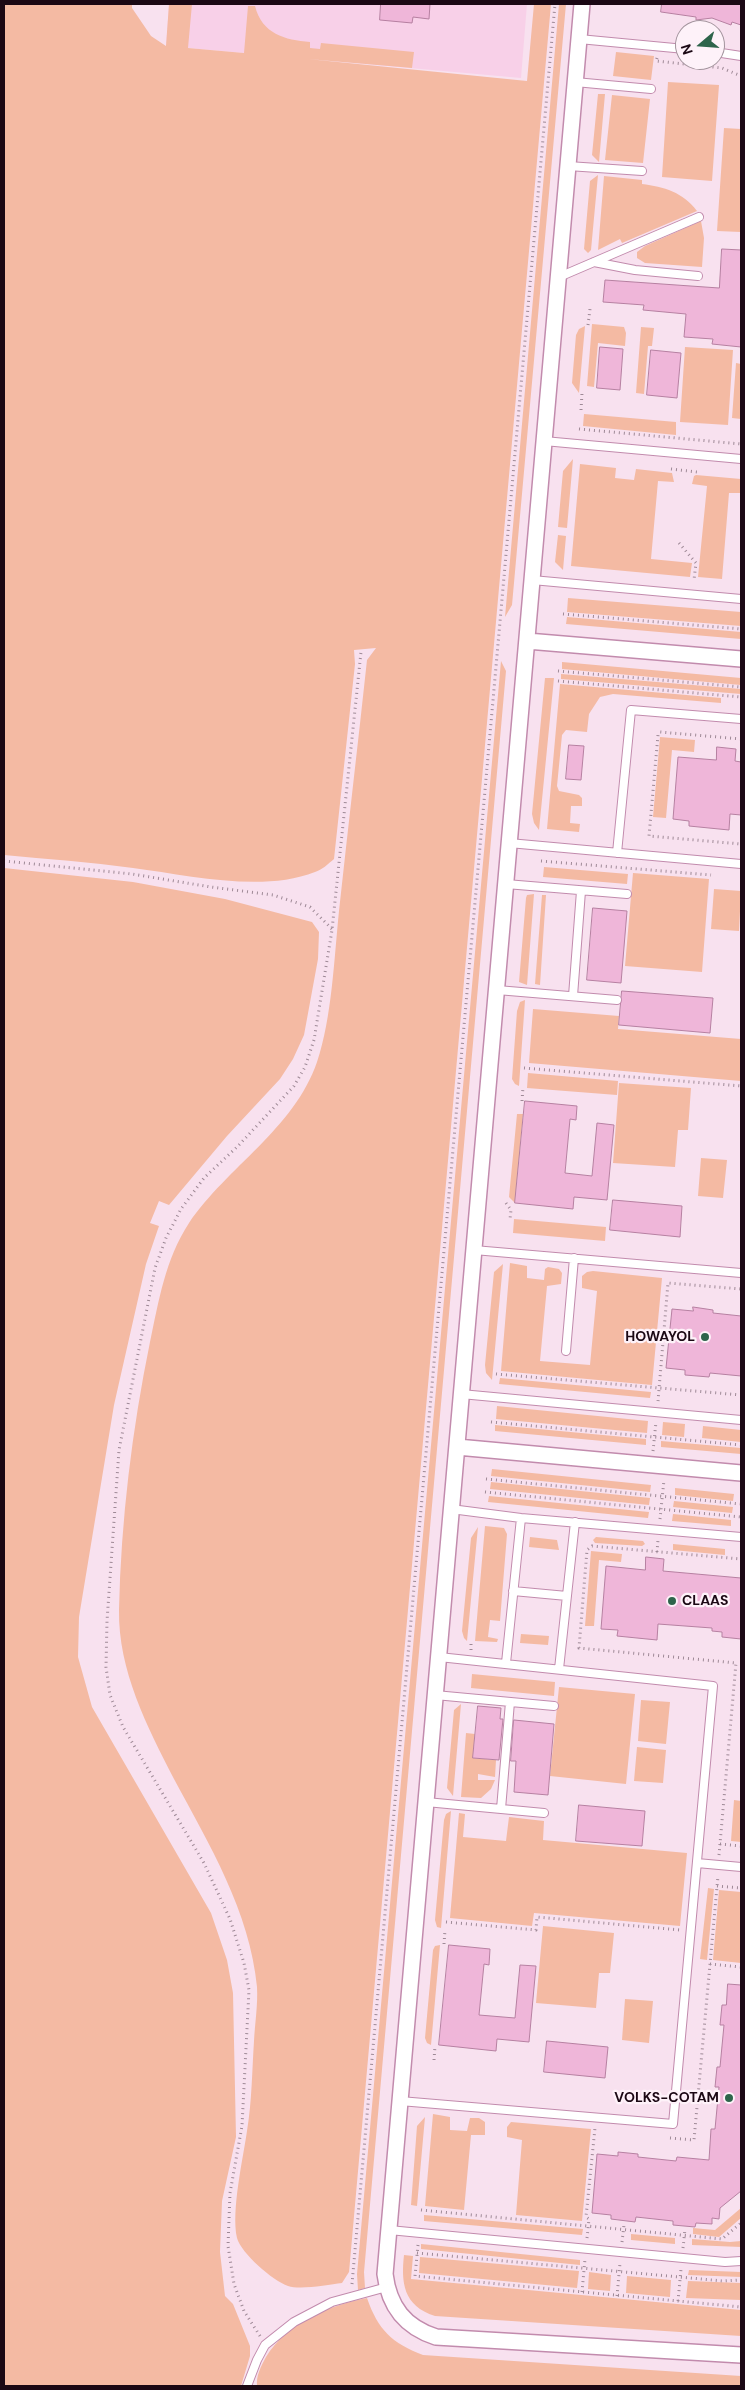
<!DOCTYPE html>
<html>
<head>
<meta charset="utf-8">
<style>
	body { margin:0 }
	#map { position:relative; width:745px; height:2390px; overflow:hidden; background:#f8e1ef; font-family:"DM Sans",sans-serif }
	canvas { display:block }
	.frame { position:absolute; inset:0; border:5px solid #1b0814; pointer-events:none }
	.north { position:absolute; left:675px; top:20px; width:50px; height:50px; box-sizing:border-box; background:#fef2f9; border:1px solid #a3949d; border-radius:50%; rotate:252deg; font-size:14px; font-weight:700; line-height:20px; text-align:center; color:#1b0814 }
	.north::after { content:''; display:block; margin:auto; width:18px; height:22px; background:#2e644b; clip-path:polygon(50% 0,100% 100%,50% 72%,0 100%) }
</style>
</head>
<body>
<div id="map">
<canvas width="745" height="2390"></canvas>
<div class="frame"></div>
<div class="north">N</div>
</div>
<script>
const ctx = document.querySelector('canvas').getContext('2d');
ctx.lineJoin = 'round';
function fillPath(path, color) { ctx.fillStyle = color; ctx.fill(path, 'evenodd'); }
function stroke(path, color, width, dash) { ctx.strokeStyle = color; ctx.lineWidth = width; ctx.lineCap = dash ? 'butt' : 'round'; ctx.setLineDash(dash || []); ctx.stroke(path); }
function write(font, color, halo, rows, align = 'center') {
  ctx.font = font + ' "DM Sans",sans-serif'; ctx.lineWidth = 4.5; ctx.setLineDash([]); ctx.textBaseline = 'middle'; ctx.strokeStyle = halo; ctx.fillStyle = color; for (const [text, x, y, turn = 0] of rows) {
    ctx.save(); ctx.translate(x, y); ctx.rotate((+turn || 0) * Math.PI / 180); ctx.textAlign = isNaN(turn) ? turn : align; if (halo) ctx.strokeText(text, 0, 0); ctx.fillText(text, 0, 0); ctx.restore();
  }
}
const built = new Path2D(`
	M169,4H527L521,78L166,46Z`);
const green = new Path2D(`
	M4,4H132V8L151,36L166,46L169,4H192L188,48L244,53L248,6H255C262,34 285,40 310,42V48L320,49L321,43L414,52L412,68L308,59L527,81L534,4H551L349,2272L342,2283C328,2285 300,2290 288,2286C273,2281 241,2253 237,2238C231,2211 243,2159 247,2131C252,2101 252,2071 254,2041C255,2023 258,2004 257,1987C250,1912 209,1844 174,1779C147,1727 118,1670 119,1610C121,1520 132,1430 150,1342C159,1300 165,1260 189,1223C227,1167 294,1129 317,1062C332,1017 334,959 339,911C348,827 358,744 367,660L376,648L354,650L355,664L334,859C328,864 322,870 315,872C262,893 188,875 133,868C90,862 47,859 4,855Z
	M559,4H566L512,605L505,617Z
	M616,52L654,56L651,80L613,76Z
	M668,82L719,85L712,181L662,177Z
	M598,94H605L599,162L592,155Z
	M612,95L650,99L643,163L605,160Z
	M724,128L741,129V232L717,231Z
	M598,175L591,250L588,253L584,249L590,181Z
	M604,176L642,180V184C664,187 683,192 697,211L622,243L620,239L598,250Z
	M701,221L704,238L702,267L645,263L637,258V252L645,246Z
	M592,324L624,327L626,333L625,346L598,343L594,387L587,386Z
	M585,326L579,393L572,383L576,335L579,329Z
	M641,327L654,328L652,346H648L644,394L636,393Z
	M685,347L733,350L728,425L680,422Z
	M736,363L741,364V419L732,418Z
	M584,414L676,422V435L583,426Z
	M573,459L567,528L558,527L563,471Z
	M580,464L616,468L615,478L634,480L636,469L672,473L674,482L658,481L651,559L692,563L690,577L571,566Z
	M696,475L741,479L740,493H729L722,579L698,577L707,486L692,484L694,476Z
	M558,535L566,536L563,570L555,562Z
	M568,598L741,612V626L567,612Z
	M567,617L741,632V639L566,624Z
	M501,661L506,671L364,2272L365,2288L358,2290L357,2274Z
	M562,662L741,678V685L562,669Z
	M561,674L741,689V694L561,679Z
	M545,678H554L539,830L534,823L532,814Z
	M560,684L721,698V703L613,694L600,697L589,714L587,732L566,730L562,735L557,786L559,791L579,795L582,798V806H571L570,823L580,824L579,832L547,829Z
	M660,737L695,740L694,752L672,750L666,818L653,817Z
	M544,867L628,874L627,884L543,877Z
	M4,868L133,882L225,899L312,922L319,932L318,959L304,1035L293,1059L280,1079L227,1136L169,1205L159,1201L150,1223L159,1226L146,1264L114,1405L79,1617L78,1657L92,1707L211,1913L227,1960L233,1993L236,2137L222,2201L220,2252L225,2296L233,2304L250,2346V2356L241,2386H4Z
	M633,873L709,879L702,972L625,966Z
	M714,889L741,891L739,931L711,929Z
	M534,894L527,985L519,982L526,898L527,895Z
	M542,895H546L540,985L535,984Z
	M525,1000L519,1086L515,1084L512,1079L517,1011L520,1002Z
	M533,1009L619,1016L618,1029L741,1039V1081L529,1063Z
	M528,1073L618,1081L617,1095L527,1088Z
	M619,1083L691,1088L688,1130H678L675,1167L613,1163Z
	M517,1114H523L515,1203L509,1197Z
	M701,1158L727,1160L723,1198L698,1196Z
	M514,1219L606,1227L605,1241L513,1233Z
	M510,1263L527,1266V1278L544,1280L545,1269L548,1267L559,1269L562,1273L561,1284L547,1286L540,1361L590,1365L597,1291L582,1288V1276L587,1272L593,1271L662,1278L652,1385L501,1371Z
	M503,1264L492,1380L486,1373L485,1365L494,1272Z
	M500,1378L651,1392L650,1398L499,1384Z
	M497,1406L648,1421L647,1433L496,1419Z
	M663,1422L685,1424L684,1437L662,1435Z
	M495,1425L646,1439V1445L495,1431Z
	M703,1426L741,1430V1442L702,1438Z
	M661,1441L741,1448V1454L661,1447Z
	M492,1469L651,1485L650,1492L491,1476Z
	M491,1482L650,1498L649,1505L490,1489Z
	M675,1488L734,1494L733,1501L675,1495Z
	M489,1496L649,1512L648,1518L488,1502Z
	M674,1501L733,1507L732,1513L673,1507Z
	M673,1514L731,1520V1526L672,1521Z
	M485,1526L504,1528L507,1534L500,1621L490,1620L488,1637L498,1639L497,1642L475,1641Z
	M478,1527L467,1641L464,1638L462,1631L471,1538Z
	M530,1537L557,1540L559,1550L529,1547Z
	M596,1537L643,1541L645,1544L642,1546L595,1543L593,1540Z
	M673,1544L725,1549V1555L673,1550Z
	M591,1551L622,1554L621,1562L599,1560L594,1626H585Z
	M521,1634L549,1636L548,1645L520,1643Z
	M472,1674L555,1682L554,1696L471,1688Z
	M559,1687L635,1694L626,1784L550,1776Z
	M641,1700L670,1702L666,1744L638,1741Z
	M461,1704L453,1796L447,1788L454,1710Z
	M466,1733L475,1734L473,1758L496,1760L495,1777L478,1774V1780H495L491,1789L481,1798L461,1797Z
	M637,1747L666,1750L663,1783L634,1781Z
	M734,1800L741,1801V1842L731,1841Z
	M451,1811L441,1928L437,1927L435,1920L444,1820L446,1814Z
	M459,1813L465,1814L463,1837L506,1841L509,1817L544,1821L543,1840L687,1853L680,1926L534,1913L532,1926L450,1918Z
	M708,1888L714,1889L707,1960L700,1959Z
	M719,1890L741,1892V1963L713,1960Z
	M543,1926L614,1933L610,1973H599L596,2008L536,2003Z
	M440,1945L431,2045L427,2043L425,2038L433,1950L435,1946Z
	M625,1999L653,2001L649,2043L622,2040Z
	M433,2114L450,2117V2130L467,2131L470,2118H479L485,2122V2135H471L464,2210L425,2206Z
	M425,2117L417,2206L411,2205L417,2126Z
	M511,2122L591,2129L582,2221L516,2215L522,2140L507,2137V2127Z
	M741,2208V2218L719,2237L693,2234V2228L715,2230Z
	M424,2215L583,2229L582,2235L424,2221Z
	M631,2234L675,2238V2244L631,2240Z
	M692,2239L730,2242L741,2241V2247L692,2245Z
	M421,2244L580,2260V2265L421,2249Z
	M404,2255L413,2256L411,2279L741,2310V2336L435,2316C403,2306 401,2282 404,2255Z
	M420,2257L579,2271L577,2288L419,2273Z
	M689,2270L741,2272V2277L688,2275Z
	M589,2272L611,2275L610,2291L588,2289Z
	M627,2276L671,2280L670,2297L626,2293Z
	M688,2281L741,2283V2300L686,2298Z
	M367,2298C378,2330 392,2343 423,2355L741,2376V2386H257C256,2376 261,2366 266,2357C287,2323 329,2305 367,2298Z`);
const building = new Path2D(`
	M381,4H430L429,19L413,17L412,23L380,20Z
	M662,4H741V25L732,22L731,25L712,18L696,20V17L661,12Z
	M722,249L741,250V347L712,344L713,339L684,337L686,314L643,310L644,305L603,302L605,280L719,288Z
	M600,347L623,349L620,390L597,388Z
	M651,350L681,353L677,398L647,395Z
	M569,745L584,746L581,780L566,779Z
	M717,747L736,749L735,761L741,762V815L730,814L729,830L689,826V821L673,819L678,757L716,760Z
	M593,908L627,911L621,983L587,980Z
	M622,991L713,998L710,1033L619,1025Z
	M525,1101L577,1106L576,1120L570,1119L565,1173L592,1176L597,1123L614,1125L607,1200L574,1197L573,1209L515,1203Z
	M613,1200L682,1206L680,1237L610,1230Z
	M693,1307L713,1310V1313L741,1316V1376L710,1373L709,1377L685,1375V1370L666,1368L672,1309L693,1311Z
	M646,1557L664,1559L663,1571L741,1578V1639L722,1637V1632L712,1631V1628L658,1624L657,1640L617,1636L618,1630L601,1629L606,1566L645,1570Z
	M478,1706L501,1708L500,1719H503L499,1760L473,1758Z
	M514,1720L554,1724L548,1795L514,1792L516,1761H511Z
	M579,1805L645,1811L642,1846L576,1841Z
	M449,1945L490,1949L489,1965L484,1964L479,2015L515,2018L520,1965L536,1966L529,2042L497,2039L496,2051L439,2045Z
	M728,1984L741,1985V2191L720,2208L719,2219L712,2218V2224L696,2223L695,2227L673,2225V2221L636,2217L635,2222L611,2219V2215L592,2213L597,2154L618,2156V2152L638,2154V2157L676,2161L677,2157L709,2160L711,2129H715L719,2087H715L717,2067H720L724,2025H720L722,2005H726Z
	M547,2041L608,2047L605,2078L544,2072Z`);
const path = new Path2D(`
	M657,58L656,61L722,68L741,76
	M588,325L590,309
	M581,410L582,393
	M579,429L741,444
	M671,469L697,472
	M679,543L696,563L694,580
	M563,614L741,629
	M558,671L741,687
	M558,681L741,697
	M741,739L660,732L658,735L649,836L741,844
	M4,861L132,874L211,887L273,895L310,907L332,929
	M541,861L711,875
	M524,1068L741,1086
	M522,1101L523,1087
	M506,1203L511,1210L510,1219
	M496,1374L741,1395
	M658,1401L668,1283L741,1289
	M491,1422L741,1445
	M653,1451L656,1422
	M486,1479L741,1504
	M485,1492L741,1517
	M660,1519L664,1480
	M657,1552L658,1540
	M471,1650V1643
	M720,1844L741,1846
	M719,1855L736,1663L579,1648L587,1550L592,1546L741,1559
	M717,1886L741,1888
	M446,1922L536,1930L537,1917L680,1930
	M444,1944L445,1930
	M710,1964L741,1967
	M434,2060L435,2046
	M670,2138L694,2140L718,1876
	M421,2210L722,2239L741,2223
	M587,2238L589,2219L586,2217L595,2128
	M622,2242L624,2225
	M418,2245L415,2276L741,2307
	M683,2248L685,2229
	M417,2253L723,2281L741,2280
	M352,2284L555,4
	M582,2292L585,2259
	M617,2296L620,2263
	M678,2301L681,2269
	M260,2336L244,2311L234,2284L228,2246L230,2193L242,2126L249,1990L244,1963L230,1919L204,1863L123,1727L110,1695L106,1667L107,1621L119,1450L155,1268L166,1238L181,1209L204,1178L238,1146L294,1086L305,1067L314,1040L332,930L361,652`);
const lane = new Path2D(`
	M579,39L685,49
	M715,52L741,56
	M575,82L651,89
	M568,166L642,171
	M594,262L635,270L698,276
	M559,277L699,217
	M544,441L741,459
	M532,580L741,599
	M509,843L741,864
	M617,853L631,710L741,719
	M506,884L627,894
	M497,990L617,1000
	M573,996L581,891
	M474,1250L741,1273
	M566,1351L574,1258
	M461,1394L741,1420
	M451,1509L521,1518L741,1537
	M513,1591L567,1596
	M506,1663L521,1518
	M559,1669L575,1522
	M435,1695L554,1706
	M426,1802L544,1813
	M501,1809L510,1702
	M697,1863L741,1867
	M400,2101L673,2124L713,1686L439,1657
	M389,2230L725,2262L741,2261
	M247,2386L257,2360L265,2345L294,2322L332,2302L387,2287`);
const street = new Path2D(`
	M582,4L385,2274C389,2307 405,2327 436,2337L741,2355
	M527,641L741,659
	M457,1447L741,1473`);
const markers = [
	[705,1337,5,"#2e644b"],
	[672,1601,5,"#2e644b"],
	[729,2098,5,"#2e644b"]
];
const poiNames = [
	["HOWAYOL",695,1337],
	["CLAAS",682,1601,"left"],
	["VOLKS-COTAM",719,2098]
];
fillPath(built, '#f8d0e8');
fillPath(green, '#f4baa3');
fillPath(building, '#efb6d9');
stroke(building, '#b680a1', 1);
stroke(lane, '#c28bad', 10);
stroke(street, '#c28bad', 18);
stroke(path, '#9e8996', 3, [1, 4]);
stroke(lane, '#fff', 8);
stroke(street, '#fff', 15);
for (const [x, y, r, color] of markers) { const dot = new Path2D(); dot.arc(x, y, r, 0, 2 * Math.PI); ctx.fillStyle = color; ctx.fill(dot); stroke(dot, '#fef2f9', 2); }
write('bold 14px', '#1b0814', '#fef2f9', poiNames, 'right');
</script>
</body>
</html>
